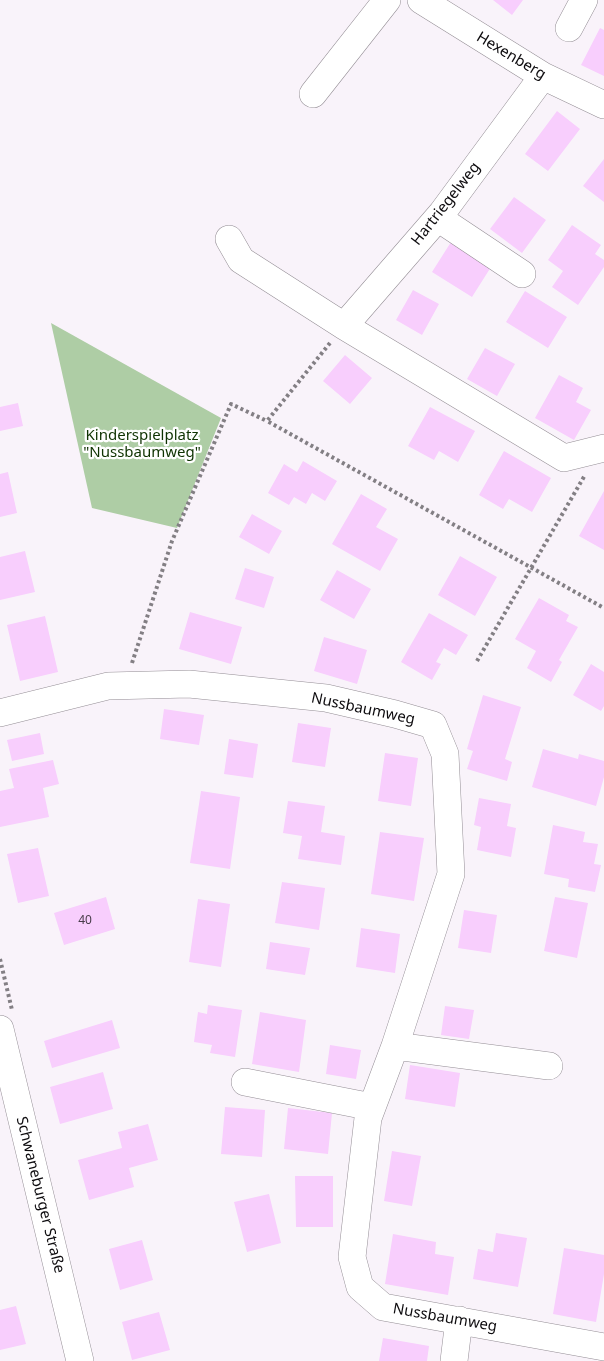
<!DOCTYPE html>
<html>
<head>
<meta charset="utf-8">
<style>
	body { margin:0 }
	canvas { display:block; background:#f9f3fa }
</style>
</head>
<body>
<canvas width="604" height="1361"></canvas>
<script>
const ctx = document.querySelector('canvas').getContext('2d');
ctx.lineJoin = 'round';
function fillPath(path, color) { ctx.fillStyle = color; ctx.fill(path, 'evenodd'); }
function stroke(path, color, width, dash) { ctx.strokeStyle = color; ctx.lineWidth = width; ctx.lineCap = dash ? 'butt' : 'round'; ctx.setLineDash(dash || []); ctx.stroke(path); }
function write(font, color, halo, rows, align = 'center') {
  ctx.font = font + ' "Noto Sans",sans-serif'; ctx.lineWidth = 4.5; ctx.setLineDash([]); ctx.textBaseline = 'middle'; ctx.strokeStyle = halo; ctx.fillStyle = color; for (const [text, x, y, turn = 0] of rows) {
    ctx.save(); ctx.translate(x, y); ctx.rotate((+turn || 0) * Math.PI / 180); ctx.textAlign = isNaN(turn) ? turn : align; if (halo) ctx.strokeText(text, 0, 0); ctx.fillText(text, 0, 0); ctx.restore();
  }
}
const green = new Path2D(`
	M51,323L221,418L177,528L92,508Z`);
const building = new Path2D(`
	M493,0H523L512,15Z
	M600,28L604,30V76L581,65Z
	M557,111L580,129L548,171L525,154Z
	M604,159V202L583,186Z
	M514,197L546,220L522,253L490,229Z
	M572,225L601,245L595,254L604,260V267L578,305L552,287L563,271L548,260Z
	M451,242L491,267L472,297L432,272Z
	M413,290L439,304L422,335L396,320Z
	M525,291L567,317L548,348L506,322Z
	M485,348L515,364L497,396L467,379Z
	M345,355L372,378L350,404L323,381Z
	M559,375L583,388L576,402L591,410L574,440L535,418Z
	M18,403L23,426L0,431V407Z
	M430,407L475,431L458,462L439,451L434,460L408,446Z
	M504,451L551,478L532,512L509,499L503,509L479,495Z
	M303,461L337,481L325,501L312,493L306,504L294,497L289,505L268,493L284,464L297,472Z
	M8,472L17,513L0,517V474Z
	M604,491V550L579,536Z
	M361,494L387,509L376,527L398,539L380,571L332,544Z
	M252,514L282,531L269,554L239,537Z
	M25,551L35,592L0,600V557Z
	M460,556L497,577L475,616L438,595Z
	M245,568L274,577L264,608L235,599Z
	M337,570L371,589L354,619L320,600Z
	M539,598L569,615L566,621L578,627L559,660L562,662L551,682L527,668L536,651L515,639Z
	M190,612L242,627L231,664L179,649Z
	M429,613L468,635L456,655L444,648L436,662L441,664L432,680L401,662Z
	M45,616L58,672L20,681L7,625Z
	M324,637L367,650L357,684L314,671Z
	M591,664L604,672V706L601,711L573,695Z
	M483,695L521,707L505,759L512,762L507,781L467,769L473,751L467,749Z
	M164,709L204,715L199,745L160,739Z
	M298,723L331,728L325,767L292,762Z
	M40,733L44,754L12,761L7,740Z
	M229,739L258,744L253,778L224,774Z
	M543,749L578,759L579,754L604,761V777L596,806L532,787Z
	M385,753L418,758L411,806L378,801Z
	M53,760L59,784L43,788L49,817L0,827V791L14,788L9,769Z
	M201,791L240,797L230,869L190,863Z
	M479,798L511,804L507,826L516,828L511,857L477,850L481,827L474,825Z
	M288,801L325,806L321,832L345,836L341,865L298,859L302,836L283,833Z
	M553,825L585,832L583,842L598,844L594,864L601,865L595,892L568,887L569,879L544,874Z
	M380,832L424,838L414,901L371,894Z
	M38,848L49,896L18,903L7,854Z
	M282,882L325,888L319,930L275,923Z
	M106,897L115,929L64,945L54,913Z
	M555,897L588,903L577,958L544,951Z
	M198,899L230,904L221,967L189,962Z
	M464,910L497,915L491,953L458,948Z
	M361,928L400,934L395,973L356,967Z
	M270,942L310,948L305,975L266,969Z
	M208,1005L242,1010L235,1057L210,1053L212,1045L194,1042L198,1012L207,1014Z
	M445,1006L474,1010L469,1039L441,1035Z
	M260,1012L306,1020L299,1072L252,1064Z
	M112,1020L120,1048L52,1068L44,1041Z
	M330,1045L361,1050L356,1079L326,1074Z
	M410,1065L460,1073L455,1107L405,1099Z
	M103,1072L113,1109L60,1124L50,1087Z
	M225,1107L265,1110L262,1157L221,1154Z
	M288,1108L332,1113L328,1154L284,1149Z
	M148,1124L158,1160L129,1168L134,1187L89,1200L78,1160L122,1148L118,1132Z
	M392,1151L421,1156L412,1206L384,1201Z
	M295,1176H333V1227H296Z
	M269,1194L281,1243L247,1252L234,1202Z
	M496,1233L527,1238L518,1287L473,1279L478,1249L493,1252Z
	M393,1234L436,1242L435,1254L454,1257L448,1295L385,1284Z
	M142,1240L153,1280L120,1290L109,1249Z
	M564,1248L604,1255V1274L596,1322L553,1314Z
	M16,1306L26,1344L0,1350V1310Z
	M159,1312L170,1350L132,1360L122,1322Z
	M383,1338L429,1346L427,1361H379Z`);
const path = new Path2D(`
	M330,343L267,421L604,608
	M477,661L585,475
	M132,663L172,541L231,404L267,421
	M0,959L12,1010`);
const minor = new Path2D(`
	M421,0L543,76L604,105
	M569,28L584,0
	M313,94L387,0
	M438,218L522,274
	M229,239L241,260L344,326L442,213L543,76
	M344,326L564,458L604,448
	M0,713L108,686L189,684L326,698L395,714L433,725L445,754L451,874L395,1046L549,1066
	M0,1029L80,1361
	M395,1046L368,1118L352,1257L360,1287L383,1307L604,1347
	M245,1082L372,1107
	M454,1361L459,1320`);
const numberNames = [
	["40",85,921]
];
const streetNames = [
	["Hexenberg",511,56,31],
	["Hartriegelweg",446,204,-52],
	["Nussbaumweg",363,709,12],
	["Schwaneburger Straße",40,1195,76],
	["Nussbaumweg",445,1318,10]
];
const parkNames = [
	["Kinderspielplatz",142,436],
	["\"Nussbaumweg\"",142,453]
];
fillPath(green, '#aecda5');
fillPath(building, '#f8cefd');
stroke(minor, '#948e95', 28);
stroke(path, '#837f84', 4, [3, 3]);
stroke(minor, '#fff', 27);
write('12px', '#483c4a', null, numberNames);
write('15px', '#0e0c0f', '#fff', streetNames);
write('15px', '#0f3302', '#fff', parkNames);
</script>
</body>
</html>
